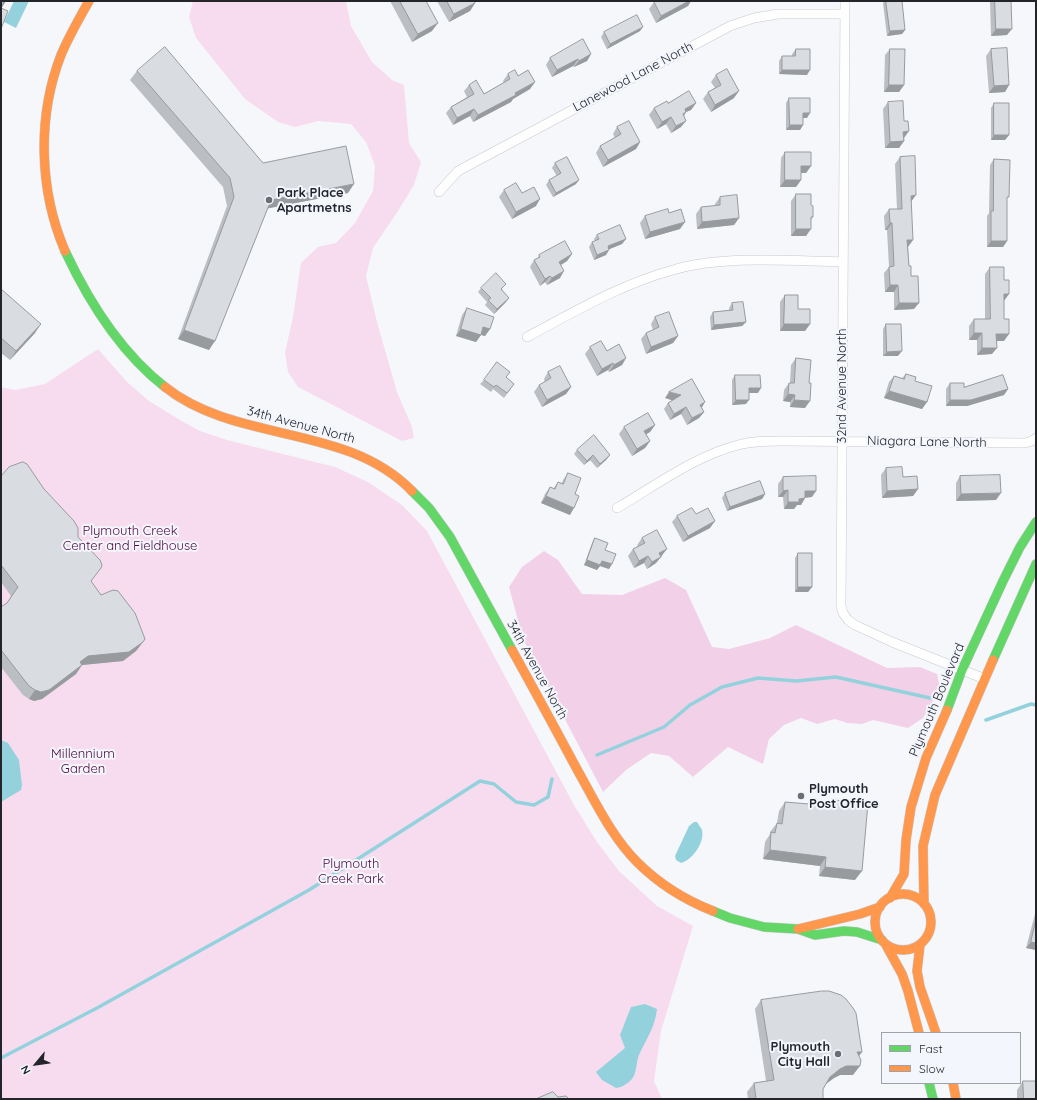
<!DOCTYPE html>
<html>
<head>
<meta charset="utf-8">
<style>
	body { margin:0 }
	#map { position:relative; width:1037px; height:1100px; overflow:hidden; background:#f6f7fb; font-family:Quicksand,sans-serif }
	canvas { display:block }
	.frame { position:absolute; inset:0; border:2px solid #23252b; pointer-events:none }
	.legend { position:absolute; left:881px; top:1032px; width:140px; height:52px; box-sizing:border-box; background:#f4f6fd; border:1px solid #a0a2a9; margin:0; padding:5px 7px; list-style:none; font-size:12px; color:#23252b }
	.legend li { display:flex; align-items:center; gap:8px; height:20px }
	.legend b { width:20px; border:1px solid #a0a2a9 }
	.north { position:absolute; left:16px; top:1044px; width:40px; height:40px; -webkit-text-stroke:3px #f4f6fd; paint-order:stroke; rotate:241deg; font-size:11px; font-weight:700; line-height:16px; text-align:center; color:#23252b }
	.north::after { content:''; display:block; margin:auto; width:14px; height:18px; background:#23252b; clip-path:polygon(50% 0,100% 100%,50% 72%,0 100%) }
</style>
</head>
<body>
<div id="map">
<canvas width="1037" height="1100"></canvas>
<div class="frame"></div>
<ul class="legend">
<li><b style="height:5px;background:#63d668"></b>Fast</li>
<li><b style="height:5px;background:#ff974d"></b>Slow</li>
</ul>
<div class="north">N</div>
</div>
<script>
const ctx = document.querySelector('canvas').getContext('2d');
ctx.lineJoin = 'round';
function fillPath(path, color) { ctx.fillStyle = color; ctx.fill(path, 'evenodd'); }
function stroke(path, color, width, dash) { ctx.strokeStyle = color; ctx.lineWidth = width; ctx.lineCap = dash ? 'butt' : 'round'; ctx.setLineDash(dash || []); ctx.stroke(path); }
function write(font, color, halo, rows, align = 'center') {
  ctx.font = font + ' Quicksand,sans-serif'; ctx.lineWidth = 4; ctx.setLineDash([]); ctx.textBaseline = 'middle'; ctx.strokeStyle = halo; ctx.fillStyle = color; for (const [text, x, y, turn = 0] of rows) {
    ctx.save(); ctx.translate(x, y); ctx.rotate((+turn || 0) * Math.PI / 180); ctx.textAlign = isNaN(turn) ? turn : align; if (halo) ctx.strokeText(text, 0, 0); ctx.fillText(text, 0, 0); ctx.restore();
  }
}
const green = new Path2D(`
	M193,1H346L351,26L372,62L392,80L404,85L409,143L421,162L414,185L398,211L373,248L366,276L377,322L397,392L412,427L414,438L402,441L298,387L288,372L285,353L293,317L301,263L318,247L336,243L355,223L373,191L375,166L366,142L351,124L318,121L295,127L278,122L245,99L196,38L189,17Z
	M98,349L127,382L149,401L180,420L200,431L227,440L335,467L368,482L402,505L427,531L574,805L597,842L619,871L657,906L693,926L661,1031L654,1081L662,1099H1V387L15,390L45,384Z`);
const forest = new Path2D(`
	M544,551L558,560L582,594L622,595L665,578L686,590L712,647L729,649L770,638L796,625L887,668L920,667L937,674L940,688L923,718L908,728L873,720L862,724L847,723L835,719L817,724L801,718L784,725L769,739L763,764L728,747L693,777L669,756L651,753L626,770L603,792L523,639L509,587L522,567Z`);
const water = new Path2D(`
	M14,1H29L16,28L4,22Z
	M1,740L8,743L19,760L22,785L21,790L1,802Z
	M694,822H697C699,825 701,828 702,830C705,843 692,860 681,863L676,860L675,856L689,826Z
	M645,1004L657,1009C655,1028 646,1039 639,1055C636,1062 637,1073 632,1079C627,1084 623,1087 616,1088L602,1080L596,1072L625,1048L620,1035L631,1007Z`);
const stream = new Path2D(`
	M986,720L1031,704L1036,705
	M597,755L664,727L690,705L722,687L758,678L796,681L836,677L930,698
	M1,1058L97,1008L309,890L480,781L494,784L516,802L534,805L548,797L552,779`);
const street = new Path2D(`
	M845,1L841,606L843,613L848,620L855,625L892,642L985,679
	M439,192L458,171L730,26L754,18L778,14H845
	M527,337C574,312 621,284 673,270C724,255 789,261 843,262
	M617,508C655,486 695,456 738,445C752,441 768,441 784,441L1025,443L1032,441L1036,438`);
const fast = new Path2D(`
	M65,251C88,300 121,353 165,387
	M412,491L429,508L450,537L512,650
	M993,660L1036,564
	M947,710L962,670L1003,581L1020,547L1036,522
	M713,911L730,918L764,927L798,929L815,935L844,931L857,932L882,940
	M929,1083L933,1099`);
const slow = new Path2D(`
	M65,251C39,190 37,117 61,55C69,36 79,19 89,1
	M165,387C237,444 346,423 412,491
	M512,650C535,691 557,732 579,773C596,803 612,837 637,862C658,883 685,900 713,911
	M875 922a28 28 0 1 1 56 0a28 28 0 1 1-56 0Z
	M890,898L904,874L906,840L911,807L926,758L947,710
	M924,904L923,846L935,795L993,660
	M798,929L860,914L880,907
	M886,945L902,974L908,991L919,1033
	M920,945L917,971L920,987L936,1033
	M953,1083L956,1099`);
const wall = new Path2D(`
	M390,1H426L432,31L412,42Z
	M437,1H475V3L470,11L449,22Z
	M656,1H691L688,6L656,23L649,9L654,2Z
	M884,1H902L905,30L902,34L887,36L883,3Z
	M990,1H1011L1007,35L991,36Z
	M640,31L607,49L601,37L604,32Z
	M796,49L807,75L779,74V61L782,56H792V54Z
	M890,49L904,85L899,92H884L885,55Z
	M991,49L1009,85L1005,92L989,93L986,56Z
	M591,54L587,61L574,67L573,66L552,77L546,65L550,58Z
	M137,71L263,163L348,193L268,208L209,350L178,339L227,206L223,187L130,80Z
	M508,74L518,76L535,82L530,89L513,99L511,102L473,122L470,116L453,125L446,113L451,107L467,97L464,91L469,85L484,94L504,83L503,81Z
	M716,75L734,98L711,112L703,99L708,92L715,88L711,82Z
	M789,98L807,118H803V125L800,130H786V103Z
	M888,102L904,138V141L899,148H885L883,109Z
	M668,103H696L691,110L686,112L684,116L681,127L671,133L666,124L657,129L649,115L654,108Z
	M994,103L1009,135L1005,140H991V108Z
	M617,127L640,142L636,149L603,167L596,153L600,146L615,138L613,134Z
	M785,152L811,166L806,173H801V180L796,187H780L781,158Z
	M900,157L911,202L908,247L909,266L911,276L914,309L894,310V292H885L884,273L889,267L887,230H885L884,216L889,209H897L895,164Z
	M994,159L1007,199V241L1003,247H987V216L989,213L990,165Z
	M555,163L576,184L553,197L546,185L549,180L557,176L552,168Z
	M504,190L522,193L536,206L512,219L499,197Z
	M796,194L811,205L813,217L811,220L806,236H791V201Z
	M720,197L739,218L734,225L697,229L696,214L701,207L715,206V204Z
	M669,213L680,229L645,239L640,223L645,216Z
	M597,235L626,239L622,244L609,249L606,255L594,260L589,247L592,242L595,241L594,239Z
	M572,254L567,261L561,265L560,278L547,285L545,282L540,286L530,267L534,260L538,258L539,255Z
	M990,267L1004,301V341H997L992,354L977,355V340H969V326L974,319H985V274Z
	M481,288L503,289L502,290L509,298L506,302L494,314L485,305L487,302L478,292Z
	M1,289L35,333L10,360L1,353Z
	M785,295L798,309L810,324L805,331H780V302Z
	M732,303L746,322L742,326L711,330L710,317L713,312L729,310V308Z
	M467,308L490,329L485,336L481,335L476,342L456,336L462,315Z
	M655,317L678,336L673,343L646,354L641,339L646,333L653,330L651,324Z
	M886,324L898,356H883V329Z
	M590,347L626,358L622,365L609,372L608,370L597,376L585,354Z
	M796,358L805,408L790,407V402L783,401L784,390L789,383H790L791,365Z
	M548,372L571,387L566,394L542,407L534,392L539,385L545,382L544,379Z
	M906,374L915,381L927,402L922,409L884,398L889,382L894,376L902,378Z
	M735,375L758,393H749L746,404L732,405V380Z
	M506,377L514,384L504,398L493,389L491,392L480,384L484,380Z
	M950,383L964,387L1008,389L1004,395L967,406H946V389Z
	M665,398L702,408L704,412L699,418L687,425L681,414L670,420L664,409L668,403L672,400Z
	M655,425L650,432L646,434L650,441L645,448L632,456L619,434L624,427Z
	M577,450L610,455L606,460L597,468L590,460L584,465L574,454Z
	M886,468L903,477L918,489L913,496L882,498L881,475Z
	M568,473L575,494L570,515L541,503L545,494L550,487L553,489L558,482L562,483L563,480Z
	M1,476L44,489L78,537L91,582L101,595L143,642L136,651L123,661L82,665L76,674L42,699L34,701L29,699L23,695L1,667V607L7,603L11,596L1,582Z
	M960,476L996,500L956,501V483Z
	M783,477L812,497L805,498L801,505H797L794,509H784L783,497H778V484Z
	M725,493L765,494L762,499L727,511L722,498Z
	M696,514L710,528L683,542L672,522L677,516Z
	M595,538L605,550L612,564L609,569L600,566L597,570L584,565L592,543Z
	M642,538L662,556L656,563L647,569L644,563L634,568L628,556L633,549L638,546L637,545Z
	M798,553L812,587L808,592H795V558Z
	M833,800L855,880L819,876L820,866L763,859L765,842L770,834V832L777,823L779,811L785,802L829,806Z
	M1036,910V950L1026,948Z
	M761,1000L862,1052L859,1056L853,1075H840L834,1078L826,1084L823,1089V1099H748L747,1092L754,1083L766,1081L755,1009Z
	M1023,1081L1036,1099H1017V1090Z`);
const shadedWall = new Path2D(`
	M6,1L1,9V3Z
	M689,1H691L688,6L656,23L661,16Z
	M475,3L470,11L449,22L454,14Z
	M438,23L432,31L412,42L418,34Z
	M643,27L640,31L607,49L610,44Z
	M996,29H1012L1007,35L991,36Z
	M905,30L902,34L887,36L890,31Z
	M591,54L587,61L574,67L579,61Z
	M578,59L573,66L552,77L557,70Z
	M782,70H810L807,75L779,74Z
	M535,82L530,89L513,99L511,102L473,122L478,115Z
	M889,85H904L899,92H884Z
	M1009,85L1005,92L989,93L994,86Z
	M739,91L734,98L711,112L715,105Z
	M696,103L691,110L686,112L682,119L678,121L685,109Z
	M474,109L470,116L453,125L457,118Z
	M803,113H810L807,118H799Z
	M671,117L666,124L657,129L662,122Z
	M686,121L681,127L671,133L676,126Z
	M790,125H803L800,130H786Z
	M909,131L904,138L899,139L903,132Z
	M994,135H1009L1005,140H991Z
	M904,141L899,148H885L890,142Z
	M640,142L636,149L603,167L608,160Z
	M801,166H811L806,173H797Z
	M579,180L576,184L553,197L556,193Z
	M785,180H801L796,187H780Z
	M354,184L348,193L265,209L271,200Z
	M916,195L911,202V196Z
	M540,199L536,206L512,219L516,212Z
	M739,218L734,225L697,229L702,222Z
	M685,222L680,229L645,239L650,232Z
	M890,223H892L887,230H885Z
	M796,229H811L806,236H791Z
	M626,239L622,244L605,251L608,246Z
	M907,240H913L908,247H903Z
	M991,241H1007L1003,247H987Z
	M609,250L606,255L594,260L597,255Z
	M572,254L567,261L554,269L559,262Z
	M564,271L560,278L547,285L552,278Z
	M550,276L545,282L540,286L545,279Z
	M890,285H898L894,292H885Z
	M1004,294H1009L1004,301Z
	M509,298L506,302L494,314L497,309Z
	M899,303H919L914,309L894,310Z
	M746,322L742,326L711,330L714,325Z
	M41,324L35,333L10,360L16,351Z
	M784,324H810L805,331H780Z
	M483,327L490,329L485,336L478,334Z
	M461,329L481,335L476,342L456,336Z
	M184,330L215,341L209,350L178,339Z
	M974,333H982L977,340H969Z
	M996,334H1009L1004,341H992Z
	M678,336L673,343L646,354L651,347Z
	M982,348H997L992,354L977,355Z
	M902,351L898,356H883L887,352Z
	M626,358L622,365L609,372L614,365Z
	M613,363L608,370L597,376L602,369Z
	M571,387L566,394L542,407L547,400Z
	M749,388H761L758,393H746Z
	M1008,389L1004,395L967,406H946L950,400Z
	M889,391L927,402L922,409L884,398Z
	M669,392L681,395L677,402L665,398Z
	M788,394L795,395L790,402L783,401Z
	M736,400H749L746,404L732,405Z
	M794,400L810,401L805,408L790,407Z
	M705,402L701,409L700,405Z
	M686,407L681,414L670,420L674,414Z
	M704,412L699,418L687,425L692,418Z
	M655,425L650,432L640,438L644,431Z
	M650,441L645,448L632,456L637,449Z
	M593,455L590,460L584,465L587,461Z
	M610,455L606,460L597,468L600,464Z
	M918,489L913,496L882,498L887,491Z
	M788,490L783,497H778L783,491Z
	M805,491H816L812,497L800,498Z
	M1001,493L996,500L956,501L961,494Z
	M765,494L762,499L727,511L730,507Z
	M546,496L574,508L570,515L541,503Z
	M805,498L801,505H797L794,509H784L788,502L799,499Z
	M715,521L710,528L683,542L688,536Z
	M667,549L656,563L647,569L652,562L659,553Z
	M648,556L644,563L634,568L639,561Z
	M587,560L602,561L612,564L609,569L600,566L597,570L584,565Z
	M798,587H812L808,592H795Z
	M143,642L136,651L123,661L82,665L76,674L42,699L34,701L29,699L35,690L80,662L88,656Z
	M770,850L826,857L820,866L763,859Z
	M825,867L862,871L855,880L819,876Z
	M1031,942L1036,943V950L1026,948Z
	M857,1052H862L855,1061Z
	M846,1066H860L853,1075H840L834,1078L823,1086L830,1077L840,1069Z`);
const building = new Path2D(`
	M1,1H6L1,4Z
	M400,1H426L438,23L418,34Z
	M447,1H475V3L454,14Z
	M656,1H689L661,16L654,2Z
	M886,1H902L905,30L890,31Z
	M995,1H1011L1012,29H996Z
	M1,8L8,11L1,29Z
	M637,15L643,27L610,44L604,32Z
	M583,39L591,54L579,61L578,59L557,70L550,58Z
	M165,47L263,163L346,146L354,184L271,200L215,341L184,330L234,197L230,178L137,71Z
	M1007,48L1009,85L994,86L991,49Z
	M796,49H810V70H782V56H795Z
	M890,49H905L904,85H889Z
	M727,69L739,91L715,105L708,92L721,85L716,75Z
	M515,70L518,76L528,70L535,82L515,93L516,95L478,115L474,109L457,118L451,107L474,94L469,85L476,80L484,94L510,79L508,74Z
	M689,91L696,103L685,109L686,112L683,114L686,121L676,126L671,117L662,122L654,108L667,101L668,103Z
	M789,98H810V113H803V125H790Z
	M903,101L904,121H908L909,131L903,132L904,141L890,142L888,102Z
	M994,103H1009V135H994Z
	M629,121L640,142L608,160L600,146L621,134L617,127Z
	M785,152H811V166H801V180H785Z
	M915,156L916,195L911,196L913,240H907L909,266H911V276H918L919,303H899L898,285H890L889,267L894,266L892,223H890L889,209H902L900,157Z
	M567,157L579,180L556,193L549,180L561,173L555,163Z
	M994,159L1010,160L1009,197H1007V241H991V211H993Z
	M516,183L522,193L534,187L540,199L516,212L504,190Z
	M796,194H811V205L813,206V217H811V229H796Z
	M737,195L739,218L702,222L701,207L720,205V197Z
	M668,209L669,213L681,209L685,222L650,232L645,216Z
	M620,225L626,239L608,246L609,250L597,255L592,242L599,239L597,235Z
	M565,241L572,254L559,262L564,271L552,278L550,276L545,279L534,260L540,257L539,255Z
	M990,267H1004V280H1009V294H1004V319H1009V334H996L997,348H982V333H974V319H990Z
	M496,273L506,284L501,289L509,298L497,309L488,300L491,298L481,288Z
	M1,289L41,324L16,351L1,338Z
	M785,295H798V309H810V324H784Z
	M743,302L746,322L714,325L713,312L733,310L732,303Z
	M467,308L494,317L490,329L483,327L481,335L461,329Z
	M669,312L678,336L651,347L646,333L659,327L655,317Z
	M886,324H901L902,351L887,352Z
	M601,341L607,351L619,344L626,358L614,365L613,363L602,369L590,347Z
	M796,358L811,360L809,383H811L810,401L794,400L795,395L788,394L789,383H794Z
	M497,362L510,372L506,377L514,384L507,393L496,385L494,387L484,380Z
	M560,366L571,387L547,400L539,385L551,378L548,372Z
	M906,374L916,377L915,381L932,386L927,402L889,391L894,376L904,379Z
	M735,375H760L761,388H749V400H736Z
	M1003,375L1008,389L971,400H950V383H964V387Z
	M692,379L705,402L700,405L704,412L692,418L686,407L674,414L668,403L681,395L669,392Z
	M648,413L655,425L644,431L650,441L637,449L624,427Z
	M594,435L610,455L600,464L593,455L587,461L577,450Z
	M23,462L27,464L44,489L74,521L78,528V537L100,560L102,565L101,568L91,581L101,595L113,590L118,591L135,613L145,639L143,642L129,652L88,656L80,662L82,665L49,690L41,692L35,690L29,686L1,650V607L7,603L18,587L1,565V476L9,467Z
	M902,467L903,477L917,476L918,489L887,491L886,468Z
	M568,473L581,478L575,494L579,496L574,508L546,496L550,487L555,489L558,482L563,484Z
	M1000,475L1001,493L961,494L960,476Z
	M816,476V491H805V498L799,499V502H788V490L783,491V477Z
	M760,481L765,494L730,507L725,493Z
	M692,508L696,514L708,508L715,521L688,536L677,516Z
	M657,530L667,549L659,553L661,557L652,562L648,556L639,561L633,549L645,543L642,538Z
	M595,538L608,543L605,550L616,554L612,564L602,561L600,565L587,560Z
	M798,553H812V587H798Z
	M833,800L868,803L862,871L825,867L826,857L770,850L771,832L775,833L777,823L782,824L785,802L833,806Z
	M1036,920V943L1031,942Z
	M822,991H829L841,995L846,999L853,1008L856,1013L862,1052H857L861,1060L860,1066H846L840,1069L830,1077L823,1089V1099H756L754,1083L774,1080L761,1000Z
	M1023,1081H1036V1099H1024Z
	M553,1092L558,1097L566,1096L569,1099H536Z`);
const markers = [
	[269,200,4,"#6d6e74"],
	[801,796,4,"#6d6e74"],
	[838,1054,4,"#6d6e74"]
];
const streetNames = [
	["Lanewood Lane North",633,77,-28],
	["32nd Avenue North",842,386,-90],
	["34th Avenue North",301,425,15],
	["Niagara Lane North",927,442,1],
	["34th Avenue North",537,670,61],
	["Plymouth Boulevard",937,700,-67]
];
const poiNames = [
	["Park Place",277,193],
	["Apartmetns",277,208],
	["Plymouth",809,789],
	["Post Office",809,804],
	["Plymouth",830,1047,"right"],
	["City Hall",830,1062,"right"]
];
const parkNames = [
	["Plymouth Creek",130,531],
	["Center and Fieldhouse",130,546],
	["Millennium",83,754],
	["Garden",83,769],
	["Plymouth",351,864],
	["Creek Park",351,879]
];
fillPath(green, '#f7dcef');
fillPath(forest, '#f2d1e8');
fillPath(water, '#93d2dd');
stroke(stream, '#93d2dd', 3.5);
stroke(street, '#c7c9cd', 10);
stroke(fast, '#c7c9cd', 10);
stroke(slow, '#c7c9cd', 10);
stroke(street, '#fefefe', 9);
stroke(fast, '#63d668', 9);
stroke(slow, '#ff974d', 9);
fillPath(wall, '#bbbec2');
fillPath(shadedWall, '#989b9e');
fillPath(building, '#d9dde1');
stroke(building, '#989b9e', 1);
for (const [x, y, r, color] of markers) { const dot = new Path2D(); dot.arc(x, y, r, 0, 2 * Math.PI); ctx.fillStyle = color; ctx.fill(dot); stroke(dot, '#f4f6fd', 1.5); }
write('13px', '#23252b', '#f4f6fd', streetNames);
write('bold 13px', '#23252b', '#f4f6fd', poiNames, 'left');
write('13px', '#4e063d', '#f4f6fd', parkNames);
</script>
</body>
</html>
